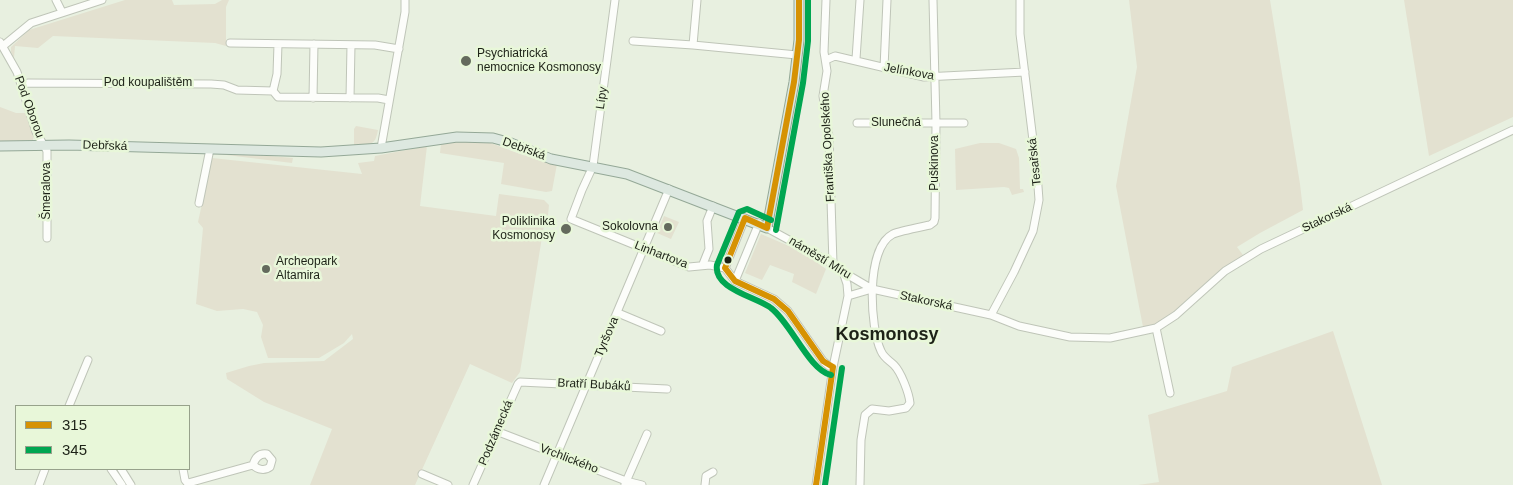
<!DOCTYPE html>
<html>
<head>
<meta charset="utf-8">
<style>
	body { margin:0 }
	#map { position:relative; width:1513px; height:485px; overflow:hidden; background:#e8f0e0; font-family:Arial,sans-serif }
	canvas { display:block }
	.legend { position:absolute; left:15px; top:405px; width:175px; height:65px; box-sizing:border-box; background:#e8f7d9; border:1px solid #97a28b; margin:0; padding:6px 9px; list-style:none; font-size:15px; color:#1d2217 }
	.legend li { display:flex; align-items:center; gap:10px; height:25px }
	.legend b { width:25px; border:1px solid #97a28b }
</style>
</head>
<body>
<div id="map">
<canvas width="1513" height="485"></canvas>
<ul class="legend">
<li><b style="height:6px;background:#d69203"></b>315</li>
<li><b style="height:6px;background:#00a651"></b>345</li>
</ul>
</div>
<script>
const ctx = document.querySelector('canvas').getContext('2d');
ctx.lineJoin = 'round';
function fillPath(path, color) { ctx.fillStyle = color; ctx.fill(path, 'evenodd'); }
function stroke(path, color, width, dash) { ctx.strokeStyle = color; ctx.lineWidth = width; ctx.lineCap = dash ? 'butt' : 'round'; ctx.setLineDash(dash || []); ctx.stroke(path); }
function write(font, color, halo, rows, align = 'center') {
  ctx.font = font + ' Arial,sans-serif'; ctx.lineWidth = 5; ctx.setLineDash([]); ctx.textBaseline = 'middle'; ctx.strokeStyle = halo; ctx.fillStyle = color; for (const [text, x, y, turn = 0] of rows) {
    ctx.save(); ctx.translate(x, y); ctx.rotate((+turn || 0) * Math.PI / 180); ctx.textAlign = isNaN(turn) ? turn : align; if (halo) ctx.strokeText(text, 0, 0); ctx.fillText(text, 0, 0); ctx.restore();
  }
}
const green = new Path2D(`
	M125,0H172L174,5L215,4L222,0H229L226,7V46L215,43L53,36L38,48L15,46L14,58L11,52V47L29,30Z
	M1129,0H1270L1300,184L1303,210L1260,233L1237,247L1243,255L1219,273L1187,303L1156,327H1143L1116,186L1137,67Z
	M1404,0H1513V117L1429,156Z
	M0,107L16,113H28L34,135L33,140L0,143Z
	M356,126L378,130C375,147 370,144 354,145V129Z
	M464,140L488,142L520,154L557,164L552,191L546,192L501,184L504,163L440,153L441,144Z
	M980,143H999L1016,149L1019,158L1020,189H1023L1024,192L1012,195L1009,188L1004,187L956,190L955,149Z
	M427,146L420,206L496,216L499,194L544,200L549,205L548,215L544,225L520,372L512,383L470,364L415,485H310L332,429L264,402L227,379L226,373L249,366L264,363L324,361L353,339L352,334L344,343L319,358H268L261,337L263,325L257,312L243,309L217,311L196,304L203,228L198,222L212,158L362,174L358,163L374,161L375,156Z
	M218,154H248L293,158L292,163Z
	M664,216L679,222L671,239L657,233Z
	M761,234L803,252L826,269L816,294L792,282L794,274L770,265L762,280L745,273Z
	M1333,331L1382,485H1138L1159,482L1148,415L1227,391L1232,367Z`);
const minor = new Path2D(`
	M56,0L62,12
	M615,0L593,166L582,190L571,219L689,267L710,265L725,268L735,281L774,299L788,311L823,361L829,366L833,367
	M826,0L824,52L827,71L823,96L829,137L833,264
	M633,41L693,45L797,55
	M0,42L17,72L36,132L47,151V238
	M230,43L375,45L399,49
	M693,45L697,0
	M3,46L31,23L102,0
	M856,59L860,0
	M826,60L835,56L924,77L1025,72
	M884,68L887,0
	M22,85L28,83L211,84L224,85L237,90L273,91L278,97L378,98L389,100
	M273,91L277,74L278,44
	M313,98L314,44
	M350,98L351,45
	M857,123H964
	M381,148L405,12V0
	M199,203L210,149
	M767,228L833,264L843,272L872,289L991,315L1019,326L1070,337L1110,338L1156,328L1176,315L1225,271L1261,249L1513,130
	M703,264L709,249L707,221L713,206
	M725,268L745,218
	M735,281L759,223
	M848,296L872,289
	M618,313L661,331
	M991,315L1014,272L1033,231L1039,200L1037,173L1020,34V0
	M1156,328L1170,393
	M69,406L88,360
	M496,431L626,481L642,485
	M111,469L122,485
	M121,469L131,485
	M183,469L185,480L189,485
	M422,474L448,485
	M188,483L253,465C255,458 259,453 267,454L272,460L270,467C265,471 258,470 253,465
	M625,484L647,434
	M39,485L45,469
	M473,485L518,384L520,382L667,389
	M544,485L669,189
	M705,485L706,476L713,472
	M816,485L833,367L848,296L847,284L843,272
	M860,485L861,440L865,415L872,409L889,411L906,408L910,403C909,393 901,372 894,365C889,360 884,358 881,351C870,328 865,248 893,234C900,231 921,227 930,225L934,222L935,218L936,123L933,0`);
const major = new Path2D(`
	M0,146L69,145L321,152L381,148L457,137L493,138L511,143L551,159L627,174L767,228L794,82L799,40V0`);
const bus1 = new Path2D(`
	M767,228L794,82L799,40V0
	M767,228L745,218L725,268L735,281L774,299L788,311L823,361L833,367
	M816,485L833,367`);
const bus2 = new Path2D(`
	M771,220L747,209L739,212L717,265C713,289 757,297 771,308C791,323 809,370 831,375
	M776,230L803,83L808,41V0
	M825,485L842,368`);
const markers = [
	[466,61,6,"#646a5d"],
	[668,227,5,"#646a5d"],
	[566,229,6,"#646a5d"],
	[728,260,4.5,"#1d2217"],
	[266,269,5,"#646a5d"]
];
const poiNames = [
	["Psychiatrická",477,54],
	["nemocnice Kosmonosy",477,68],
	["Poliklinika",555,222,"right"],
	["Kosmonosy",555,236,"right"],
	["Sokolovna",658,227,"right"],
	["Archeopark",276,262],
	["Altamira",276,276]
];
const streetNames = [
	["Jelínkova",909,72,10],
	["Pod koupalištěm",148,83],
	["Lípy",602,98,-82],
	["Pod Oborou",29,107,70],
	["Slunečná",896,123],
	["Debřská",105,146,2],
	["Františka Opolského",828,147,-93],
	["Debřská",524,149,20],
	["Tesařská",1035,162,-96],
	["Puškinova",935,163,-90],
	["Šmeralova",47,191,-90],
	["Stakorská",1327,218,-25],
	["Linhartova",661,255,21],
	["náměstí Míru",820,258,31],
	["Stakorská",926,301,12],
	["Tyršova",607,337,-67],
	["Bratří Bubáků",594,385,3],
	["Podzámecká",496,433,-67],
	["Vrchlického",569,459,21]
];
const districtNames = [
	["Kosmonosy",887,335]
];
fillPath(green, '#e3e1d0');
stroke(minor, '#bfc5b8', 9);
stroke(major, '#94a897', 11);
stroke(minor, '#fcfdfa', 7);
stroke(major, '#dde8e0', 9);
stroke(bus1, '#d69203', 6);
stroke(bus2, '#00a651', 6);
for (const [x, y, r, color] of markers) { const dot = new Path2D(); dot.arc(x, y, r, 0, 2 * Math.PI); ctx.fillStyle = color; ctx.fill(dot); stroke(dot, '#e8f7d9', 2); }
write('12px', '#1d2217', '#e8f7d9', poiNames, 'left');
write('12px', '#1d2217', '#e8f7d9', streetNames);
write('bold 18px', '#1d2217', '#e8f7d9', districtNames);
</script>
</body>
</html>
